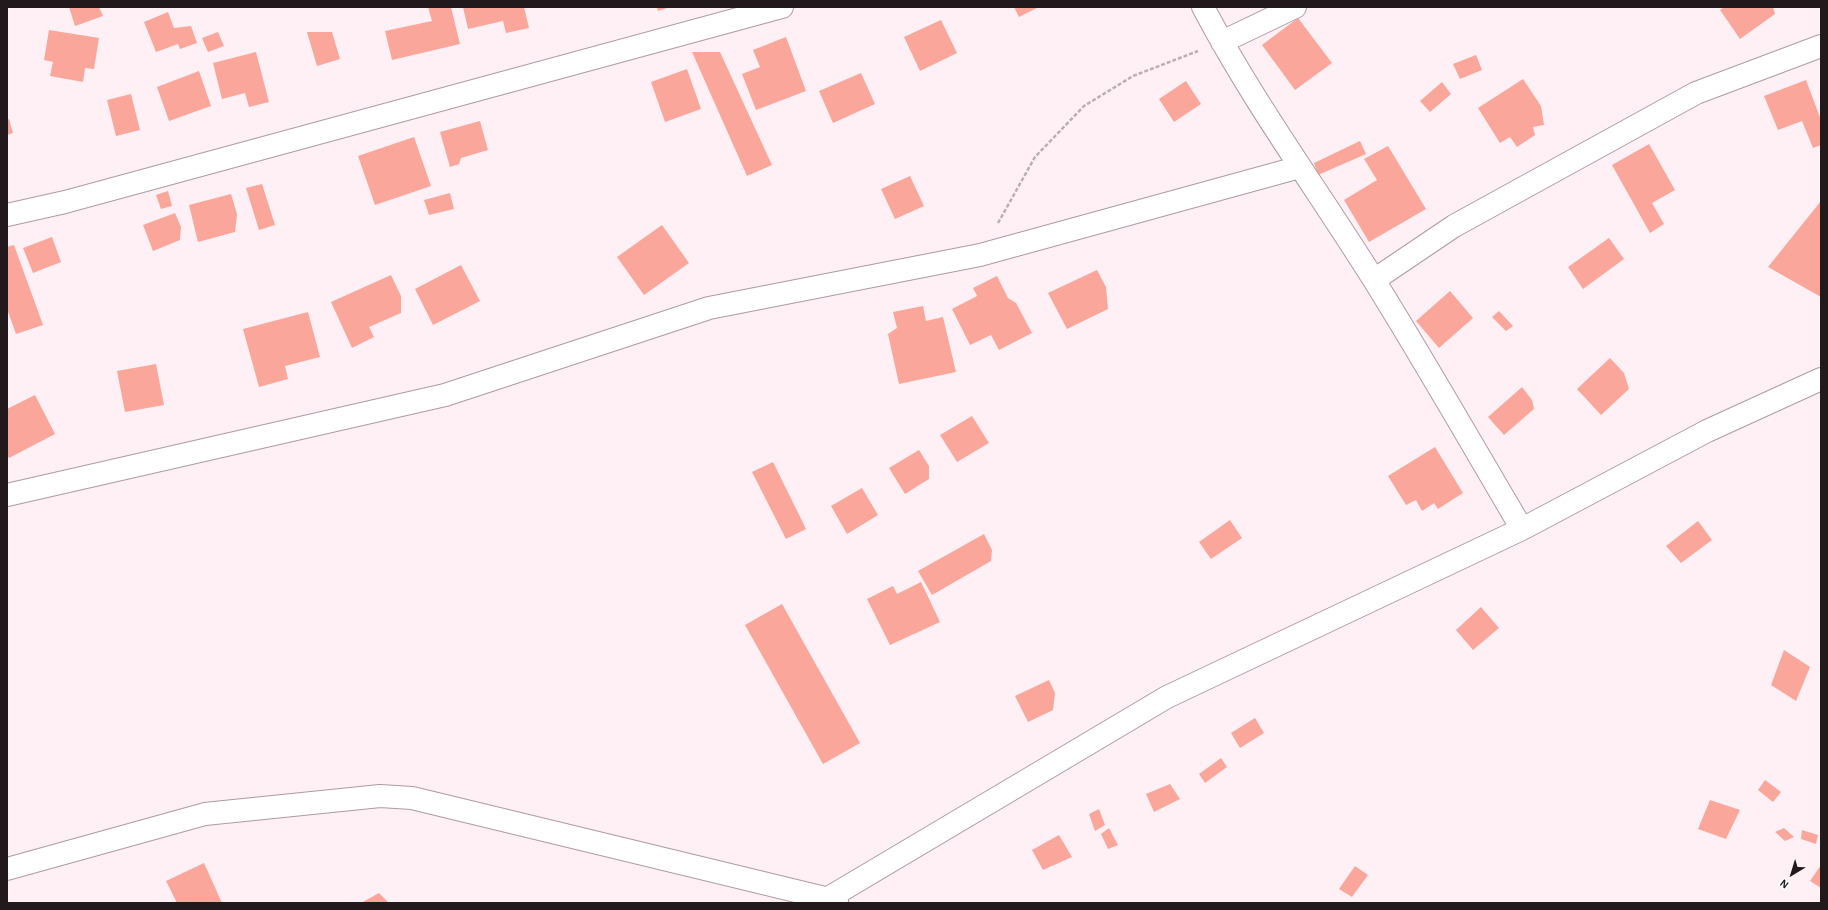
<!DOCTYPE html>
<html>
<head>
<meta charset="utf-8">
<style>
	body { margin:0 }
	#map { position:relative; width:1828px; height:910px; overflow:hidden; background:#fff0f5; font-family:"Alegreya Sans",sans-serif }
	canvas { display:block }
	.frame { position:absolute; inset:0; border:8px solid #21191c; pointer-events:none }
	.north { position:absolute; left:1772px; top:854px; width:40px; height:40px; -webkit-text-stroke:3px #fff; paint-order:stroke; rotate:218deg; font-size:11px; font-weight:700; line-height:16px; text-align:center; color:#21191c }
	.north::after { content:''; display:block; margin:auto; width:14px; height:18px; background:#21191c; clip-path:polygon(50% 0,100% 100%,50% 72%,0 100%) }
</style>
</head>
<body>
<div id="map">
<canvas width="1828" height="910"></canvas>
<div class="frame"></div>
<div class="north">N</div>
</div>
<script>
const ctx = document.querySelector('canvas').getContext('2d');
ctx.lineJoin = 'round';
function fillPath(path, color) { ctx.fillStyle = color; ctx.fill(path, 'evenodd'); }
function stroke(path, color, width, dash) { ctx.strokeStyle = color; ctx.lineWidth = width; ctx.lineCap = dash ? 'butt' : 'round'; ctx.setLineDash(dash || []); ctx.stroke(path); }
const building = new Path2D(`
	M69,7H99L103,16L75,26Z
	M428,7H451L460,44L392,60L385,31L432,21Z
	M463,7H524L529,28L506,33L503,21L468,29Z
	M657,7H670L658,11Z
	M1014,7H1039L1019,17Z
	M1724,7H1773L1775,14L1740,39L1720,10Z
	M168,12L174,28L191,26L197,43L180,49L178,44L156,52L144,22Z
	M1298,18L1332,63L1295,90L1262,45Z
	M941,20L957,53L920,71L904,37Z
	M49,30L99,38L94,69L85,68L83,82L50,76L53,62L44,60Z
	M218,32L224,46L208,52L202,38Z
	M307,32H332L340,59L317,66Z
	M786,37L806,91L756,110L742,74L760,67L753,50Z
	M256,52L269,102L249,107L245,93L222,99L213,63Z
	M692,52H720L772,165L747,176Z
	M1476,55L1482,70L1460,79L1453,64Z
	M687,69L701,109L665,122L651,82Z
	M199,71L211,106L169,121L157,87Z
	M861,73L875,104L833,123L819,91Z
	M1523,79L1541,106L1544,125L1533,127L1535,135L1517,147L1510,137L1500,143L1478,108Z
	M1806,80L1821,120V145L1813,148L1802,121L1778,130L1764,96Z
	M1186,81L1201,104L1174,122L1159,99Z
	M1442,82L1451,94L1430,112L1420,101Z
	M131,94L140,130L116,136L107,100Z
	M9,119L13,133L7,135V120Z
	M480,121L488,150L461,158L459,164L450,167L440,132Z
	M414,137L431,186L375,205L358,156Z
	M1360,141L1366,154L1318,175L1314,163Z
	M1649,144L1675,190L1652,203L1664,224L1650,233L1612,165Z
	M1388,146L1426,209L1369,242L1344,200L1377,180L1364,159Z
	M910,176L924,206L895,219L881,189Z
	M262,184L275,225L259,230L246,188Z
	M168,191L172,206L161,209L156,195Z
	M450,193L454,209L429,215L424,200Z
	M231,194L237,214L235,232L198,242L189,205Z
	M1821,201V297L1768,267Z
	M175,213L181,227L180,240L153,251L143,225Z
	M662,225L689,263L644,295L617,257Z
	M52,237L61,262L33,273L23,248Z
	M1609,238L1624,259L1583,289L1568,267Z
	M14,245L43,325L16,334L7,309V247Z
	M461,265L480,301L433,325L415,289Z
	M1097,270L1106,287L1108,309L1067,329L1048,293Z
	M391,275L401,296V313L369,327L374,337L352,348L331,302Z
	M997,276L1008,298L1016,303L1032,333L999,350L991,335L970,345L952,309L977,296L973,288Z
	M1450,291L1473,318L1439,348L1416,321Z
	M923,306L926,321L943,317L956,372L899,384L888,334L897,328L893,312Z
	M1499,311L1513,326L1506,331L1492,317Z
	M308,312L320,357L285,366L288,379L259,387L243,329Z
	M1610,358L1624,373L1629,389L1601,415L1577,389Z
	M156,364L164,405L125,412L117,371Z
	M1522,387L1532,400L1534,409L1504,435L1488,417Z
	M35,395L55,434L9,458L7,455V409Z
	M972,416L989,443L957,462L940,435Z
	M1435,447L1463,493L1438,509L1434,503L1422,511L1416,500L1406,505L1388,476Z
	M919,450L929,466V479L905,494L889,468Z
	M773,462L806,529L786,539L752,472Z
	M862,488L878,515L847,534L831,506Z
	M1230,520L1242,538L1211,559L1199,542Z
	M1698,521L1712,540L1681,563L1666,546Z
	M984,534L992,550L991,561L932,595L918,571Z
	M921,582L940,622L890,645L867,599L893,586L897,594Z
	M782,604L860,743L823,764L745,625Z
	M1481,607L1499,628L1473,650L1456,630Z
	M1784,650L1810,667L1796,701L1771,685Z
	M1049,680L1055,693L1053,710L1028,722L1015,696Z
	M1255,718L1264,733L1240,748L1231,733Z
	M1221,758L1227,767L1205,783L1199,774Z
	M1765,780L1781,792L1773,802L1758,790Z
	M1170,784L1180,799L1154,812L1146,794Z
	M1710,800L1740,810L1726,839L1698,829Z
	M1099,809L1105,825L1095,831L1089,814Z
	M1109,828L1118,845L1108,849L1101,834Z
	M1784,828L1794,837L1785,841L1775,832Z
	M1802,830L1818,835L1816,844L1801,839Z
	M1059,835L1072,857L1043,870L1032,850Z
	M204,863L222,903H177L166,881Z
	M1821,865V888L1810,881Z
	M1355,866L1368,875L1352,897L1339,889Z
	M379,893L389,903H361Z`);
const path = new Path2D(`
	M998,223L1035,157L1084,106L1133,76L1198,51`);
const street = new Path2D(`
	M1203,7C1253,102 1317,189 1374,280C1425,362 1473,446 1522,529
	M1222,42L1295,7
	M7,215L65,202L782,7
	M1374,280L1454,226L1696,93L1821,46
	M7,495L445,395L709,308L980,255L1300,167
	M7,869L205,814L380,796L412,798L837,901
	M820,903L1167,697L1522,529L1707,431L1821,379`);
fillPath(building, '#faa69b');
stroke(street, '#b09aa2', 24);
stroke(path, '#bbafb3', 2.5, [4, 2]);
stroke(street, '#fff', 22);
</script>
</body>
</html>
